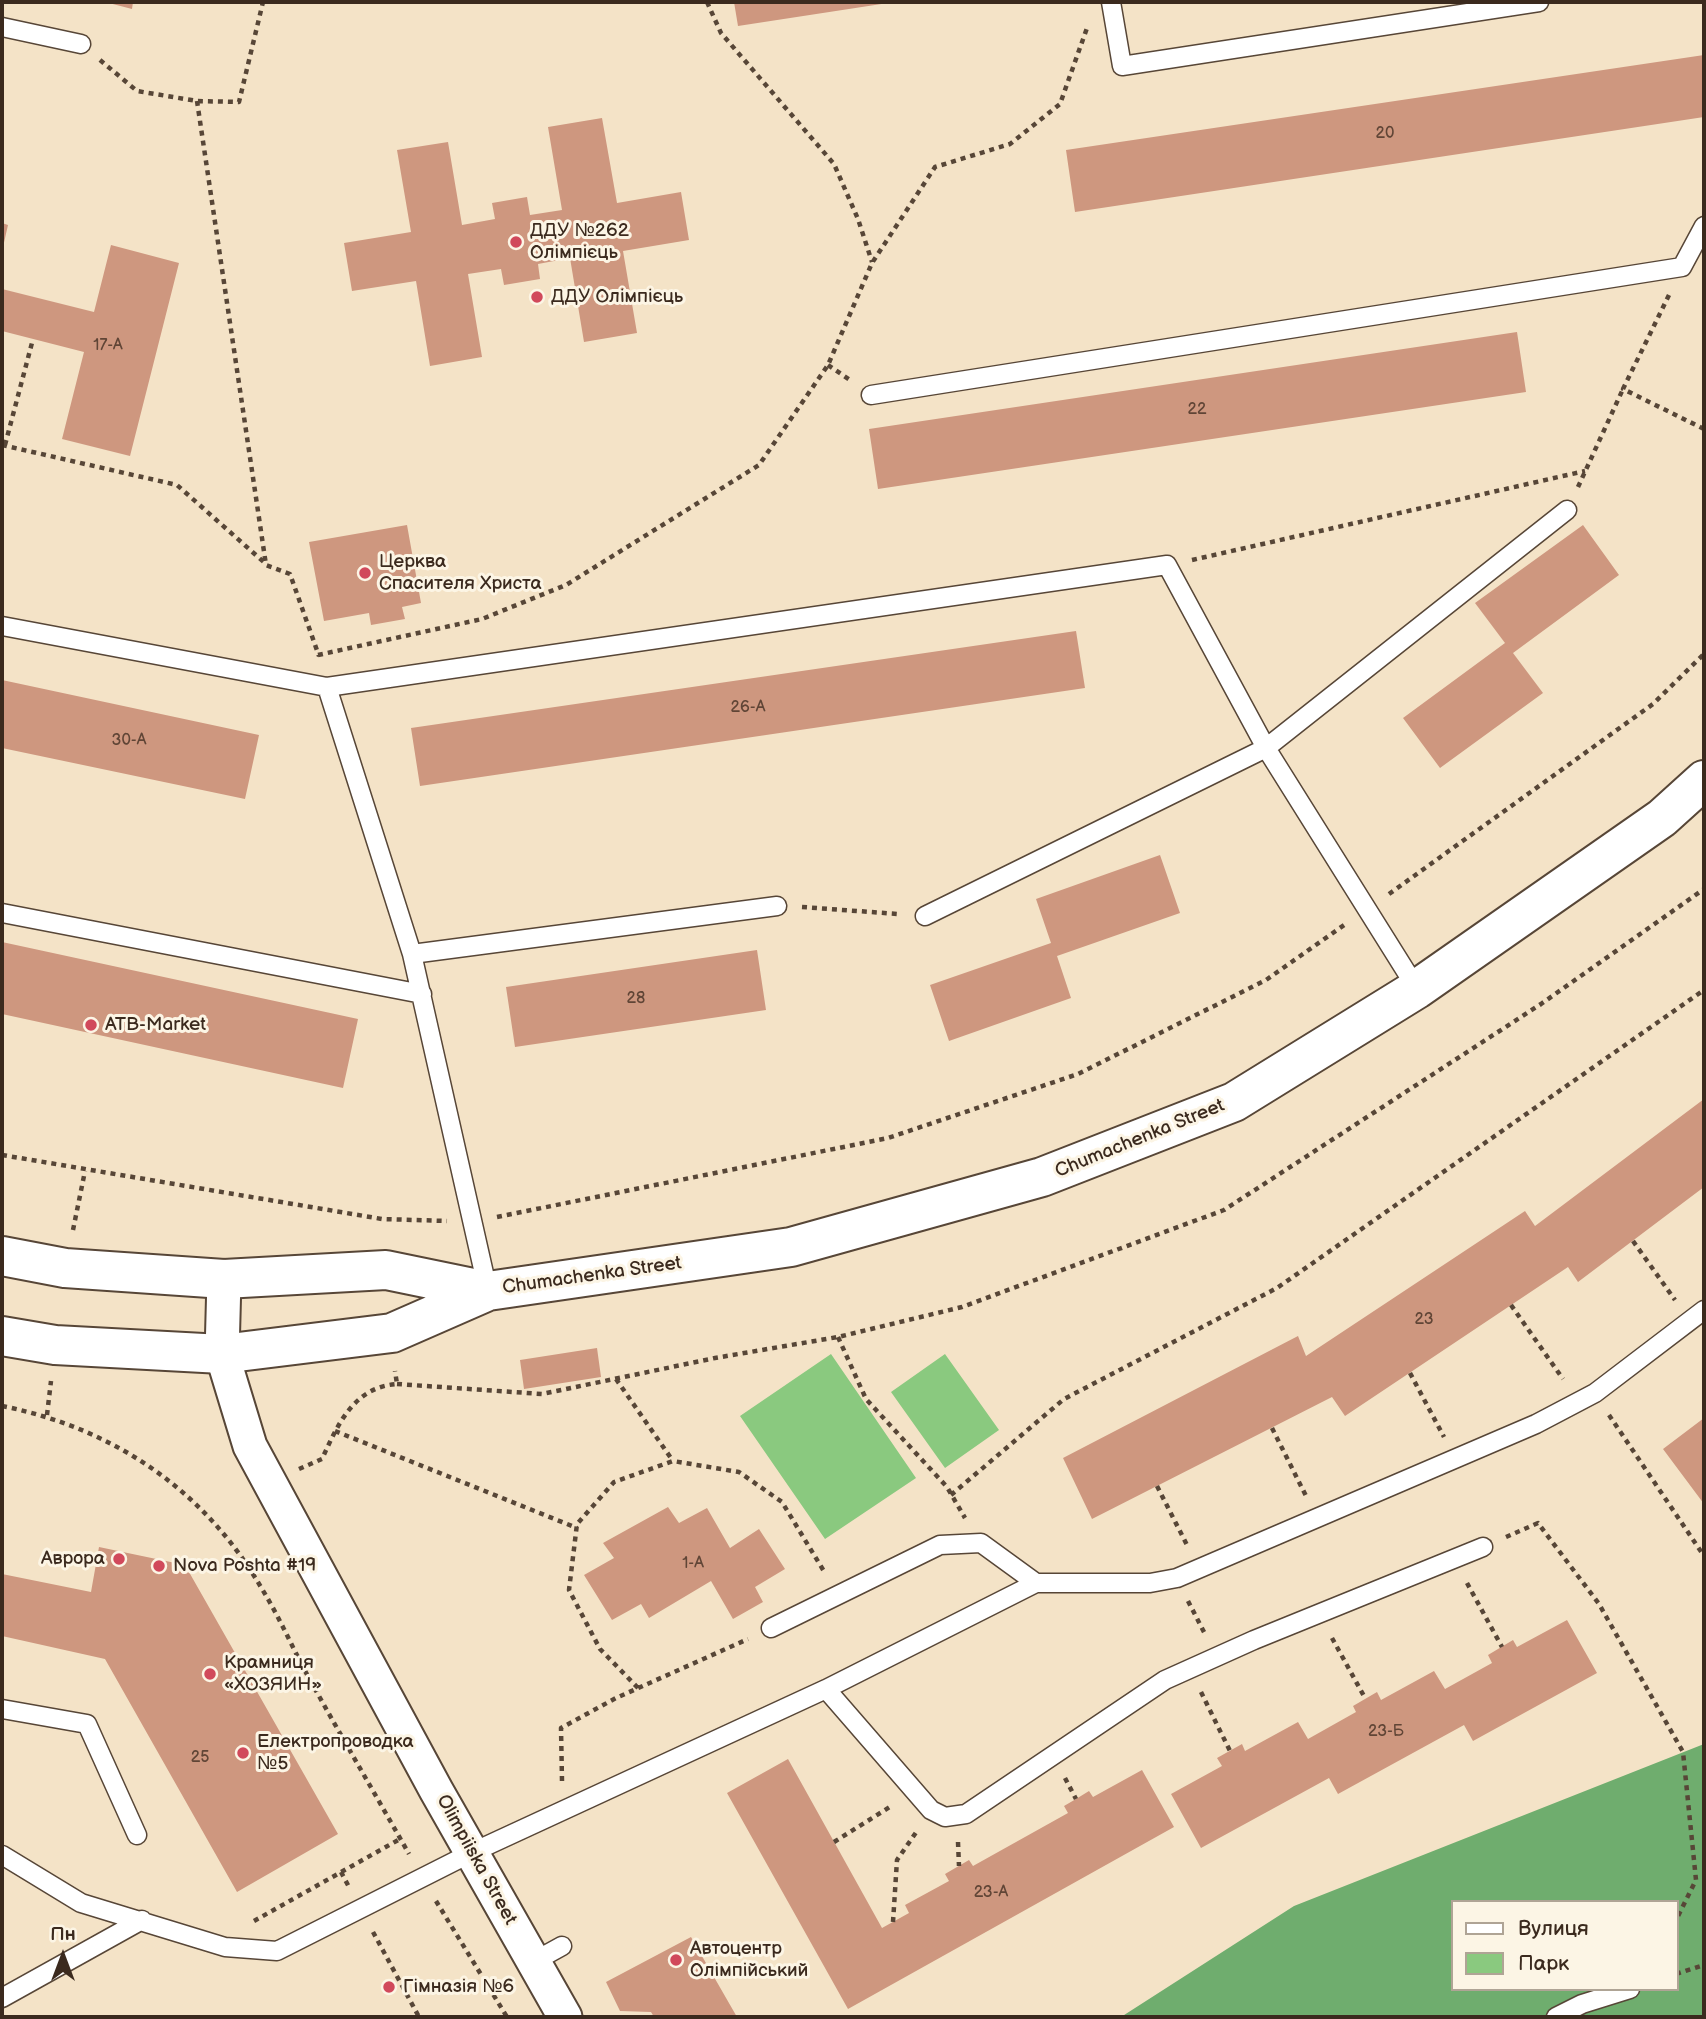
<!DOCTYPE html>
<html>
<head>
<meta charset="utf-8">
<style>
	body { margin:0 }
	#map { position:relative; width:1706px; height:2019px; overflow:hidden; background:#f4e3c7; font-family:"Balsamiq Sans",sans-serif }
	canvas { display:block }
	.frame { position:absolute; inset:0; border:4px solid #3b2a1e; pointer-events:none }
	.legend { position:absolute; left:1451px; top:1900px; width:228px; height:91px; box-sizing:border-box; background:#fcf5e5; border:2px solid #afa495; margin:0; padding:9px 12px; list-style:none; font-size:21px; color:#3b2a1e }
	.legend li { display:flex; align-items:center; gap:14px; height:35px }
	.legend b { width:35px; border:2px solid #afa495 }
	.north { position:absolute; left:28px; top:1921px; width:70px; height:70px; -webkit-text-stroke:5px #fcf5e5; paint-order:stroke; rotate:0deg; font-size:19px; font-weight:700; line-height:28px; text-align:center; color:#3b2a1e }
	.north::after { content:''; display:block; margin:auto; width:24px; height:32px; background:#3b2a1e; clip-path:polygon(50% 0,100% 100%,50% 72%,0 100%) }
</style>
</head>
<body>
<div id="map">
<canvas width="1706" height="2019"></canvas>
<div class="frame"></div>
<ul class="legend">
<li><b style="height:9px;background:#fff"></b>Вулиця</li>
<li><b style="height:19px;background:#8ac97f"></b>Парк</li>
</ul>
<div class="north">Пн</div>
</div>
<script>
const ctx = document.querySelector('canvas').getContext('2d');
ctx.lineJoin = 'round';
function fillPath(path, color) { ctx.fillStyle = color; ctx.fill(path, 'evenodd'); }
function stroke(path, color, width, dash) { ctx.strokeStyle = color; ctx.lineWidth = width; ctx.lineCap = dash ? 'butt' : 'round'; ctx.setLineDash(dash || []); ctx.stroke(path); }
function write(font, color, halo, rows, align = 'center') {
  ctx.font = font + ' "Balsamiq Sans",sans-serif'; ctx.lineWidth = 6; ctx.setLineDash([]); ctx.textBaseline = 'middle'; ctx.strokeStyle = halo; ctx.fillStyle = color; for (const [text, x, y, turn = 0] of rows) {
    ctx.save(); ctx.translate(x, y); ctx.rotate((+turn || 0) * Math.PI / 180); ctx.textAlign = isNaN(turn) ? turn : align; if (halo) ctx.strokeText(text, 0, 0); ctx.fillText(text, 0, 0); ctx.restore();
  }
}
const green = new Path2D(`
	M831,1354L916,1478L825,1539L740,1416Z
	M945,1354L999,1430L945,1468L891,1392Z`);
const forest = new Path2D(`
	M1704,1744V2017H1121L1294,1906ZM1452,1902H1676V1989H1452Z`);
const building = new Path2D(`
	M105,2H133L132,9Z
	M734,2H888V3L738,26Z
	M1704,55V117L1075,212L1066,150Z
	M602,118L617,203L681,192L689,240L623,251L637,333L584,342L570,258L538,264L540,279L504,285L501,269L468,274L482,357L430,366L416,281L352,291L344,243L411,232L397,150L448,142L462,225L495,219L492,203L527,197L530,215L562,210L548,127Z
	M2,223L8,225L3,247H2Z
	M111,245L179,263L130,456L62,439L84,352L2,331V289L94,312Z
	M1517,332L1526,392L878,489L869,429Z
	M407,525L421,603L402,607L405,619L371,625L369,613L324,621L309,542Z
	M1583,525L1619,575L1513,653L1543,693L1440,768L1403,718L1505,643L1475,603Z
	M1076,631L1085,688L420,786L411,728Z
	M2,680L259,735L245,799L2,748Z
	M1160,855L1180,913L1057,956L1071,998L949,1041L930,985L1051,943L1036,899Z
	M2,942L358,1019L343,1088L2,1014Z
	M757,950L766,1010L515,1047L506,987Z
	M1704,1099V1187L1578,1282L1568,1267L1345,1416L1332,1397L1092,1519L1063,1458L1298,1336L1306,1356L1525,1211L1535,1226Z
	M597,1348L601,1377L524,1389L520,1360Z
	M1704,1418V1504L1663,1449Z
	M668,1507L679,1523L707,1508L730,1548L759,1529L785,1569L755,1587L763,1602L733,1619L711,1581L649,1618L641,1604L612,1620L584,1575L614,1558L603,1543Z
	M99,1547L185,1565L338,1834L237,1892L105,1659L2,1636V1574L91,1592Z
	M1567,1620L1597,1673L1473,1741L1464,1725L1338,1794L1329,1778L1201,1848L1171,1794L1222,1766L1217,1758L1242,1744L1245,1751L1298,1722L1308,1739L1356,1712L1353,1706L1377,1692L1381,1700L1434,1671L1445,1689L1492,1663L1488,1655L1513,1640L1517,1647Z
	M788,1759L882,1928L909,1913L905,1905L949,1881L945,1874L969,1860L973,1866L1068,1813L1064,1806L1076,1799L1089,1791L1093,1797L1142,1770L1174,1827L848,2009L727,1793Z
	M691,1937L737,2017H654L651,2012L620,2011L606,1982Z`);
const path = new Path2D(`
	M707,2L721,33L834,164L858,219L872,262
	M100,60L137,91L197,101L239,102L263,2
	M197,101L266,565L290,574L319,656
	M1669,295L1623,389L1704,429
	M828,365L850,380
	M2,445L177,485L266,564
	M5,445L33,339
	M1578,487L1623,389
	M1192,560L1585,471
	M318,655L482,619L566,585L759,465L828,365L872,263L935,167L1010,144L1060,104L1087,28
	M1389,894L1653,704L1704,654
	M802,907L898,914
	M2,1155L382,1219L447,1221
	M497,1217L888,1138L1078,1074L1266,980L1347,923
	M73,1230L85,1171
	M1633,1241L1675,1300
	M1511,1305L1563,1379
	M838,1337L866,1399L947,1487L965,1518
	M1410,1373L1444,1437
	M616,1379L673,1461
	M397,1384L542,1394L715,1358L838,1337L962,1307L1224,1210L1541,1004L1704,889
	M2,1406C113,1428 205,1490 262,1589C278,1615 290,1642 304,1669C338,1731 374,1792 409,1854
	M47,1415L51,1381
	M1609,1415L1704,1556
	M1272,1428L1306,1496
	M335,1431L577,1528
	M299,1469L322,1459C338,1424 354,1387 397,1384L395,1371
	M1157,1486L1187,1545
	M951,1495L1064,1399L1277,1288L1704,990
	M1506,1537L1538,1523L1599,1604L1683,1752L1696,1880L1676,1920
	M1467,1583L1502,1647
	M1188,1601L1205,1634
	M1332,1638L1365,1698
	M638,1688L600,1649L569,1590L577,1524L614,1482L673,1461L739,1472L782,1502L825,1573
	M1201,1692L1230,1751
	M1065,1778L1076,1799
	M562,1781L561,1728L616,1698L748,1639
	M834,1842L893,1805
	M958,1842L959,1866
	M341,1872L349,1887
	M436,1901L507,2017
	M254,1921L400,1839
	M893,1922L897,1860L917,1831
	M373,1932L419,2017
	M1676,1974L1704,1965`);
const service = new Path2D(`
	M1111,2L1122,66L1539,2
	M2,27L81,44
	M871,395L1682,267L1704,226
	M2,626L327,687L1167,565L1266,748L1417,989
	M327,687L412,954L488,1291
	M2,913L422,994
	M925,916L1266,748L1567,510
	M412,954L777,906
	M771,1628L940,1545L981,1543L1036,1583
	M826,1689L931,1810L945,1817L966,1814L1165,1680L1254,1640L1483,1547
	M2,1709L87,1724L137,1835
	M2,1855L81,1903L225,1947L277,1951L471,1853L826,1689L1036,1583H1150L1177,1578L1536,1424L1595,1393L1704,1310
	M533,1962L562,1946
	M2,1998L142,1920
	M1556,2017L1582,2004L1630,1989`);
const minor = new Path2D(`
	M224,1279L222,1354L250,1446L436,1790L565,2017`);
const tertiary = new Path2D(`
	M2,1256L65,1268L224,1279L386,1270L488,1291
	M2,1336L55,1345L222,1354L392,1333L488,1291L791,1247L1042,1177L1234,1102L1417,989L1662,818L1704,780`);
const markers = [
	[516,242,7,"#d1495b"],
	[537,297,7,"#d1495b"],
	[365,573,7,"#d1495b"],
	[91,1025,7,"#d1495b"],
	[119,1559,7,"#d1495b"],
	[159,1566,7,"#d1495b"],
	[210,1674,7,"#d1495b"],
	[243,1753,7,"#d1495b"],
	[676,1960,7,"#d1495b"],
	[389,1987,7,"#d1495b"]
];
const numberNames = [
	["20",1385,134],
	["17-А",108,346],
	["22",1197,410],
	["26-А",748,708],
	["30-А",129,741],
	["28",636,999],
	["23",1424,1320],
	["1-А",693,1564],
	["23-Б",1386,1732],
	["25",200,1758],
	["23-А",991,1893]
];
const poiNames = [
	["ДДУ №262",530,231],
	["Олімпієць",530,253],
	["ДДУ Олімпієць",551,297],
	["Церква",379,562],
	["Спасителя Христа",379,584],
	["ATB-Market",105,1025],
	["Аврора",105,1559,"right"],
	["Nova Poshta #19",173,1566],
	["Крамниця",224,1663],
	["«ХОЗЯИН»",224,1685],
	["Електропроводка",257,1742],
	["№5",257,1764],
	["Автоцентр",690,1949],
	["Олімпійський",690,1971],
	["Гімназія №6",403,1987]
];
const streetNames = [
	["Chumachenka Street",1140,1139,-22],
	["Chumachenka Street",592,1276,-8],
	["Olimpiiska Street",476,1860,61]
];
fillPath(green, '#8ac97f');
fillPath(forest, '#6fad6e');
fillPath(building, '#ce977f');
stroke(service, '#574637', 21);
stroke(minor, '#574637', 37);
stroke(tertiary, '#574637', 42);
stroke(path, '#574637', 4.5, [5, 5]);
stroke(service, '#fff', 18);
stroke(minor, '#fff', 33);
stroke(tertiary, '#fff', 38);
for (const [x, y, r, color] of markers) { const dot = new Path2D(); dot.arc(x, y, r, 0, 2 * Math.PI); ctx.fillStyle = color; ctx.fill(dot); stroke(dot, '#fcf5e5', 2.5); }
write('16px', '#604536', null, numberNames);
write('19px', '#3b2a1e', '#fcf5e5', poiNames, 'left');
write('19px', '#3b2a1e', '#fcf5e5', streetNames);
</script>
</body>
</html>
